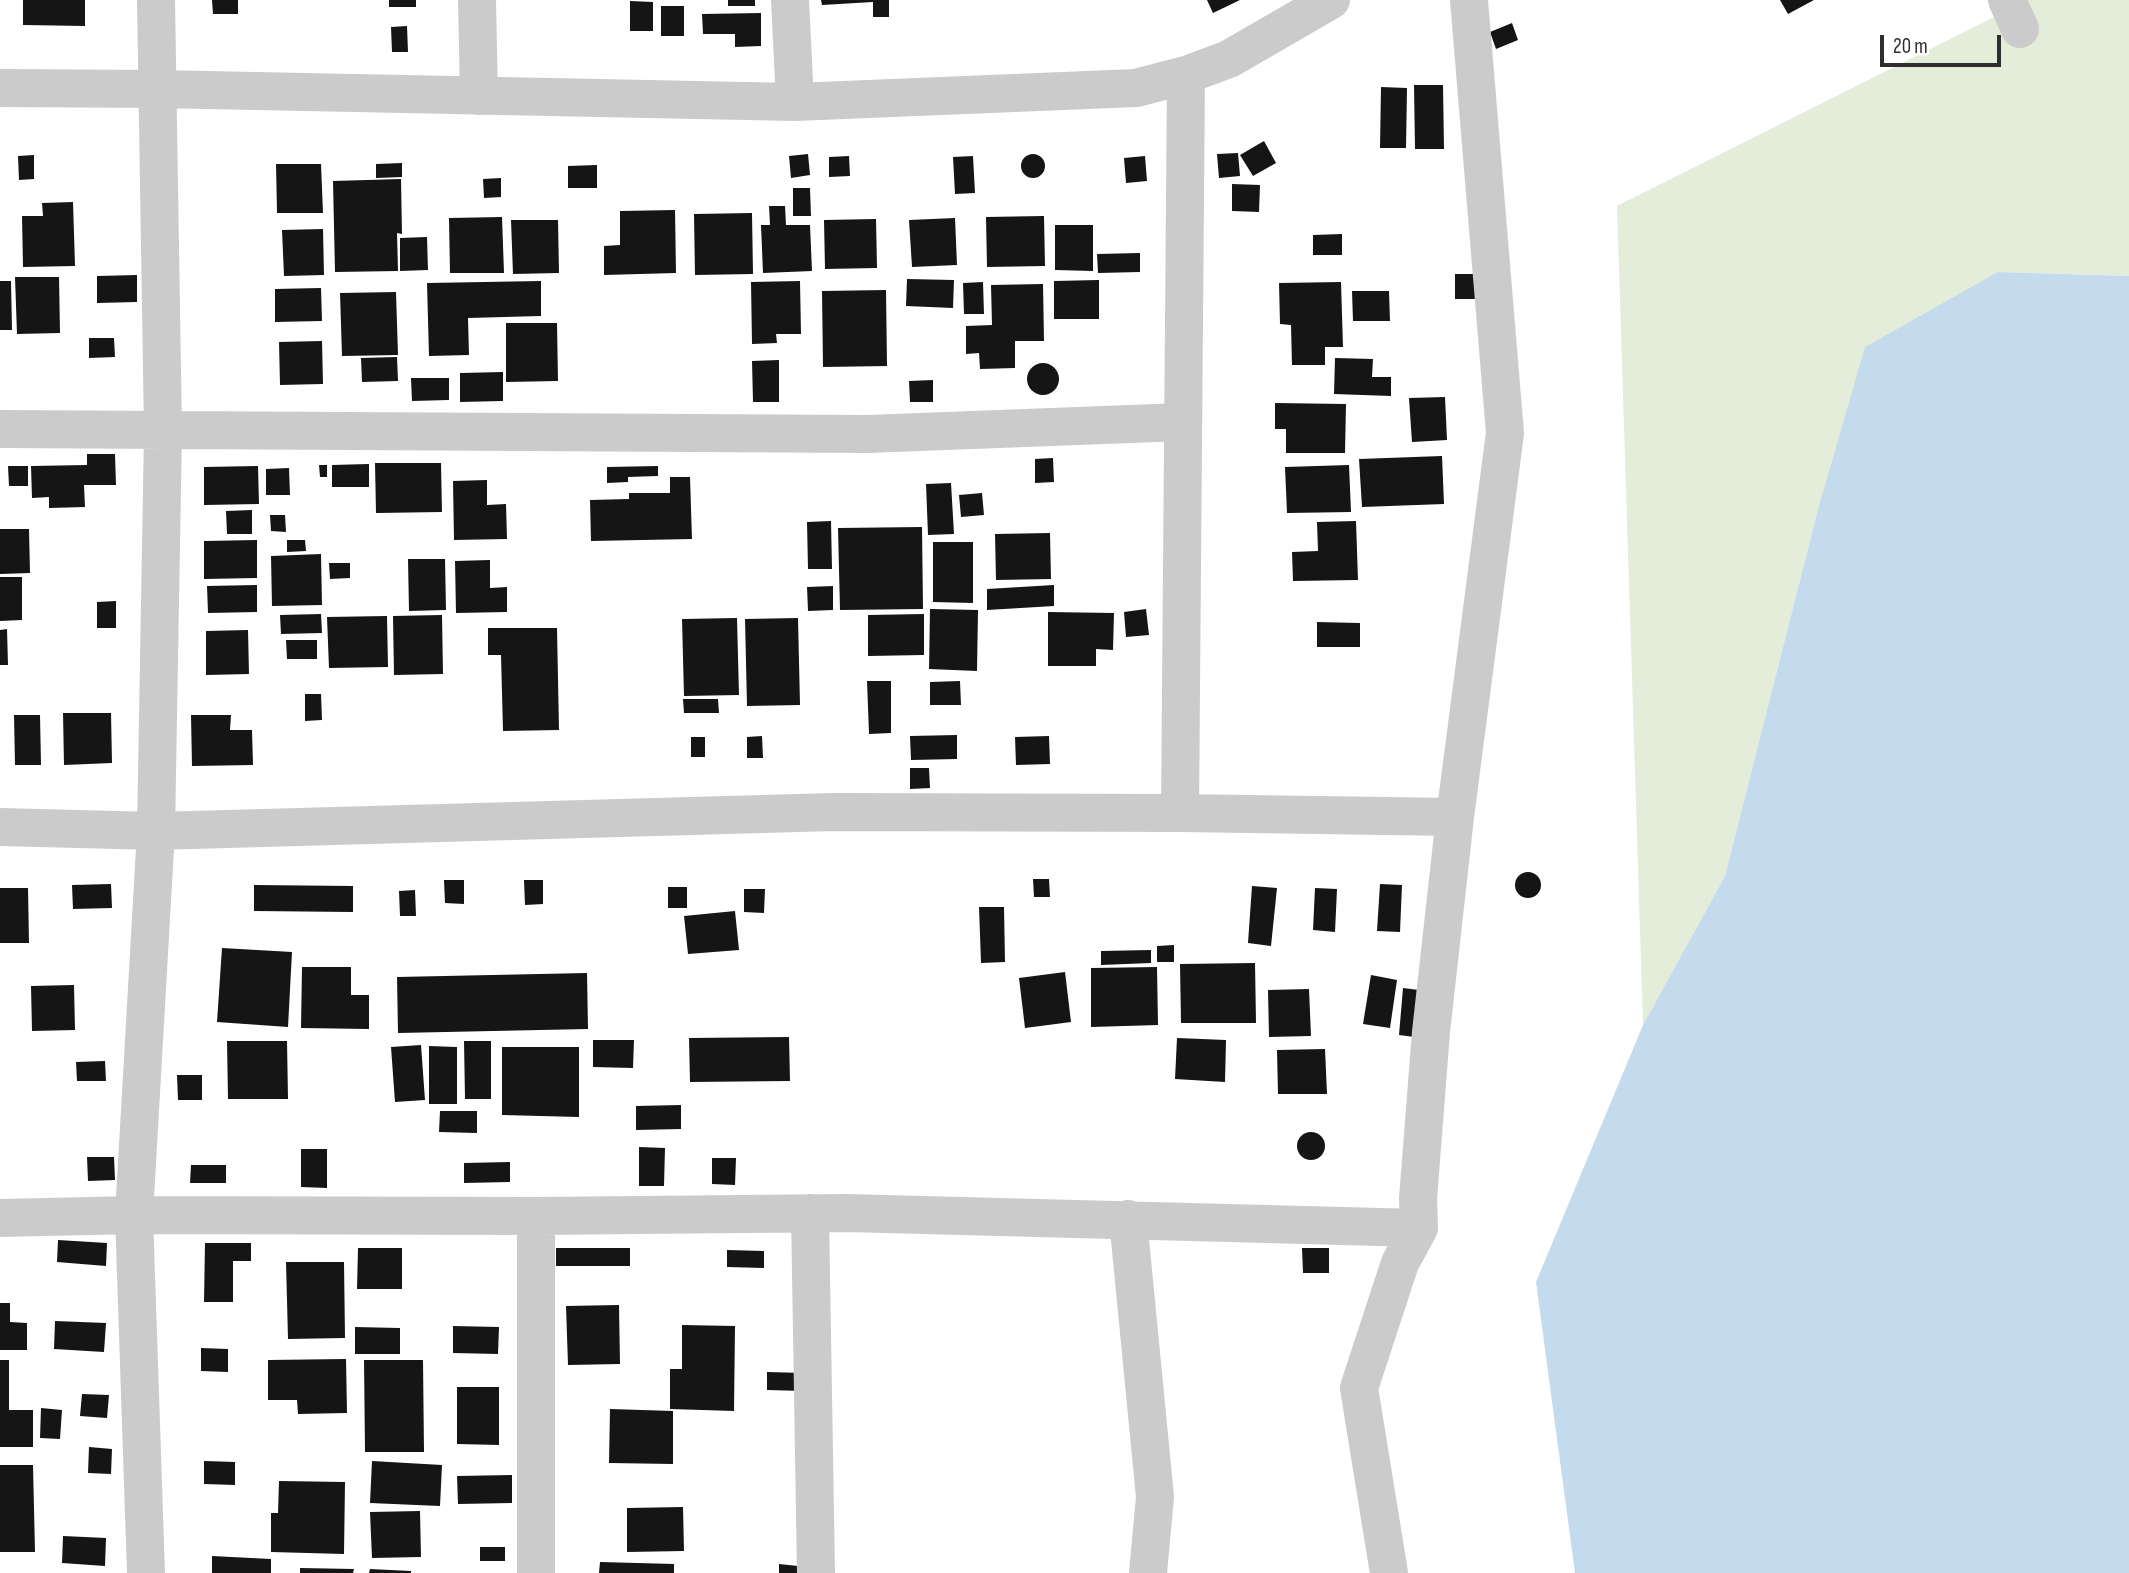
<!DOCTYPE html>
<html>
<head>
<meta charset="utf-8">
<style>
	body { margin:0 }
	#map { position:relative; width:2129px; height:1573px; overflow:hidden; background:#fff; font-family:"Sofia Sans Condensed",sans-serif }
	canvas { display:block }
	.scale { position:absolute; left:1880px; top:35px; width:121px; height:32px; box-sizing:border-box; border:4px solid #2e2e2e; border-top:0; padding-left:9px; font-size:21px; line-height:24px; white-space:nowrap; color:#2e2e2e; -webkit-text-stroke:5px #fff; paint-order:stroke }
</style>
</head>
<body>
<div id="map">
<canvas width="2129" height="1573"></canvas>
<div class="scale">20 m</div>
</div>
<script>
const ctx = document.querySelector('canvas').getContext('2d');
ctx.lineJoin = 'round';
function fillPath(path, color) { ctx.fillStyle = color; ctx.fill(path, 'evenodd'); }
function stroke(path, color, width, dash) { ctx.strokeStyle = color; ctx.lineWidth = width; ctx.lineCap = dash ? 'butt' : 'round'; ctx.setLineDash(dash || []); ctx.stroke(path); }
const green = new Path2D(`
	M2028,0H2129V276L1998,272L1817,513L1725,876L1643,1025L1617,206Z`);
const water = new Path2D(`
	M1998,272L2129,276V1573H1575L1536,1282L1643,1025L1725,876L1817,513L1865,347Z`);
const building = new Path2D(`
	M23,0H85V26L23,25Z
	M212,0H238V14H213Z
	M389,0H416V7H389Z
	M728,0H755V6H728Z
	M821,0H889V17H873V2L822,5Z
	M1207,0H1240L1213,13Z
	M1780,0H1814L1788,14Z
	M630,1L653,2V31H630Z
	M661,6H684V36H661Z
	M761,13V46L735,47V34H703L702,14Z
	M1512,23L1518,40L1496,49L1490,32Z
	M407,26L408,52H392L391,27Z
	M1414,85H1443L1444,149H1415Z
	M1381,87L1407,88L1406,148H1380Z
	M1264,141L1276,163L1253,176L1240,155Z
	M1238,153L1240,176L1219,178L1217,154Z
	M1021 166a12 12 0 1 1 24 0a12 12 0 1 1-24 0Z
	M808,154L810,175L791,178L789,156Z
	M34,155V179L19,180L18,156Z
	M849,156L850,176L829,177V157Z
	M973,156L975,193L955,194L953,157Z
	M1145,156L1147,181L1126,183L1124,158Z
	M402,163V177L376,178V164Z
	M276,164H321L323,213H277Z
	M597,165V188H568V166Z
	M501,178V197L484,198L483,179Z
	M401,179L402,234L397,233L398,271L335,272L333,181Z
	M1232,184L1260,185L1259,212L1232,211Z
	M793,188H810L811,216H793Z
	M73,202L75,266L23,267L22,216H43L42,203Z
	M769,206H785L786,225H810L812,271L763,273L761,225H770Z
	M675,210L676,273L604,275V246L620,245V211Z
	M752,213L753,274L695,275L694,214Z
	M1044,216L1045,266L987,267L986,217Z
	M502,217L504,273H450L449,218Z
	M955,218L957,265L912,267L909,220Z
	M876,219L877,268L825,269L824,220Z
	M511,220H558L559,273L513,274Z
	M1055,225H1093V271L1055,270Z
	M323,229L324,275L284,276L282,230Z
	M1342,234V255H1313V235Z
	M427,237L428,270L400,271V238Z
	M1140,253V272L1098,273L1097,254Z
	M1455,274H1475L1476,299H1455Z
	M137,275V302L97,303V276Z
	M15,277H59L60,333L17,334Z
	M907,279L954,280L953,308L906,306Z
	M1099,280V319H1054V281Z
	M0,281H11L12,330H0Z
	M541,281V316L468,318L469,355L429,356L427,283Z
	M800,281L801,334H776L777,343L752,344L751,282Z
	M983,282L984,314H964L963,283Z
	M1341,282L1343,347H1325V365H1292L1291,325L1280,324L1279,283Z
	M1043,284L1044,341H1015V368L980,369L979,353L966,354V326L992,325L991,285Z
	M321,288L322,321L275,322V289Z
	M886,290L887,366L823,367L822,291Z
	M1352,291H1389L1390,321H1353Z
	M396,292L398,355L342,356L340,293Z
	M506,323H557L558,381L506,382Z
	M89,338H114L115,357L89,358Z
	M322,341L323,384L280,385L279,342Z
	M397,357L398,381L362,382L361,358Z
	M1335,358L1373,359L1372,377H1391V396L1334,394Z
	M779,360V402H753L752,361Z
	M1027 379a16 16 0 1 1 32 0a16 16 0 1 1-32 0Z
	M503,372V401L460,402V373Z
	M411,378H449V400L412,401Z
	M933,380V402H910L909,381Z
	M1445,397L1447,440L1412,442L1409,398Z
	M1275,403L1346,404L1345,453H1286V429H1275Z
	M87,454H115L116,485H84L85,507L49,508V497L32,498L31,466L87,465Z
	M1442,456L1444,504L1362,507L1359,459Z
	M1053,458L1054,482L1035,483V459Z
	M375,463H441L442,512L376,513Z
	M369,464V487H332V465Z
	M319,465H327V477H320Z
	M1349,465L1351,512L1287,513L1285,467Z
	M8,466H28V486H9Z
	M258,466L259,504L204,505V467Z
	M658,466V476L628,477V482L607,483V467Z
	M289,468L290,495H266V469Z
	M670,477H690L692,539L591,541L590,500L629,499V493H670Z
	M487,480V505L506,504L507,539L454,540L453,481Z
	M951,483L954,534L928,535L926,484Z
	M982,493L984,515L961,517L959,495Z
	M252,510V534H227L226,511Z
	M270,515H285L286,532L271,531Z
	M831,521L832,569H808L807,522Z
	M1356,521L1358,580L1293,581L1292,552L1318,551L1317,522Z
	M922,527L923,609L840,610L838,528Z
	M0,529H29L30,573L0,574Z
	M1050,533L1051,579L996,580L995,534Z
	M257,540V578L204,579V541Z
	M287,540H305L306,551L287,552Z
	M933,542H973V603L933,602Z
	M321,554L322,605L272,606L271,556Z
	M408,559H445L446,610L409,611Z
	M490,560V588L507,587V612L456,613L455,561Z
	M329,563H350V578L330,579Z
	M0,577H22V620L0,621Z
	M257,585V612L208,613L207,586Z
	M1054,585V606L987,610V589Z
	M833,586V610L808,611L807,587Z
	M116,601V628H97V602Z
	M930,609L978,610L977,671L929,669Z
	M1146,609L1149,635L1126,637L1124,612Z
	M1048,612L1114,613L1113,650L1096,649V666H1048Z
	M321,614L322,633L281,634L280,615Z
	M924,614V655L868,656V615Z
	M442,615L443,674L394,675L393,616Z
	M387,616L388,667L329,668L327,617Z
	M737,618L739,695L684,696L682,619Z
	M798,618L800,705L747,706L745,619Z
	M1317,622L1360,623V647H1317Z
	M488,628H557L559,730L503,731L501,655H488Z
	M7,629L8,665H0V630Z
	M248,630L249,674L206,675V631Z
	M286,640H317V659H287Z
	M867,681H891V733L869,734Z
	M960,681L961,705H930V682Z
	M305,694H321L322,720L305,721Z
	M683,699H718L719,713H684Z
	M63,713H111L112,763L64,765Z
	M14,715H40L41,765H15Z
	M191,715H231L230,730H252L253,765L192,766Z
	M957,735V759L911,760L910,736Z
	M762,736L763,758H747V737Z
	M1049,736L1050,764L1016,765L1015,737Z
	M691,737H705V757H691Z
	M910,768H929L930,788L910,789Z
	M1515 885a13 13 0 1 1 26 0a13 13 0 1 1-26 0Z
	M1033,879H1049L1050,897H1034Z
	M444,880H464V904L445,903Z
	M524,880H543V904L525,905Z
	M111,884L112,908L73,909L72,885Z
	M1380,884L1402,885L1400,932L1377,931Z
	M254,885L353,886V912L254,911Z
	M1252,886L1277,888L1271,946L1248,943Z
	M668,887H687V908H668Z
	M0,888H28L29,943H0Z
	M1315,888L1337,889L1335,932L1313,930Z
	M744,889H765L764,913L744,912Z
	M415,890L416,916H400L399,891Z
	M979,907H1004L1005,962L981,963Z
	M735,911L739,950L688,954L684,916Z
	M1174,945V962H1157V946Z
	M222,948L292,952L288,1027L217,1022Z
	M1151,950V963L1101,965V951Z
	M1255,963L1256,1023H1181L1180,964Z
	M302,967H351V995H369V1029L301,1028Z
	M1157,967L1158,1025L1091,1027V968Z
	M1065,972L1071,1022L1025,1028L1019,978Z
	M587,973L588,1029L398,1033L397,977Z
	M1371,975L1397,980L1390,1028L1363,1024Z
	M74,985L75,1030L32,1031L31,986Z
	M1403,988L1427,991L1422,1038L1399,1035Z
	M1309,989L1311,1036L1269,1037L1268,990Z
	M789,1037L790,1081L690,1082L689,1038Z
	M1177,1038L1226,1040L1225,1082L1175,1079Z
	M593,1040H634L633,1068L593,1067Z
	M227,1041H287L288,1099H228Z
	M464,1041H491V1099H465Z
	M421,1045L425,1100L395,1102L391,1047Z
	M429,1046L457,1047V1104H429Z
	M502,1047H579V1117L502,1115Z
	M1325,1049L1327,1094H1278L1277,1050Z
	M105,1061L106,1081H77L76,1062Z
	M177,1075H202V1100H178Z
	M681,1105V1129L636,1130V1106Z
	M440,1111H477V1133L439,1132Z
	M1297 1146a14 14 0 1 1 28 0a14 14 0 1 1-28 0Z
	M639,1147L665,1148L664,1186H639Z
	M301,1149H327V1188L301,1187Z
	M87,1157H114L115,1180L88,1181Z
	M712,1158H736L735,1185L712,1184Z
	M510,1162V1182L464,1183V1163Z
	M191,1165H226V1183H190Z
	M58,1240L107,1243L106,1266L57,1262Z
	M205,1243H251V1261H233V1302H204Z
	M358,1248H402V1289H357Z
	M556,1248H630V1266H556Z
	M1302,1248H1329V1273H1303Z
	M727,1250L764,1251V1268L727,1267Z
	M286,1262H344L345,1338L288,1339Z
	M0,1303H10V1322L27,1323V1350H0Z
	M619,1305L620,1364L568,1365L566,1306Z
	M55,1321L106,1323L104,1352L54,1349Z
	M682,1325L735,1326L734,1411L670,1409V1369H682Z
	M453,1326L499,1327L498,1354L453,1353Z
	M355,1327L400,1328V1354H355Z
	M201,1348L228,1349V1372L201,1371Z
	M346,1359L347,1413L298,1414L297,1400H268V1360Z
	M0,1360H9V1410H33V1447H0Z
	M364,1360H423L424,1452H365Z
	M767,1372L804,1373V1391L767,1390Z
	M457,1387H499V1445L457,1444Z
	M82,1394L109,1395L107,1418L80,1416Z
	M41,1408L62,1410L60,1439L40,1438Z
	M610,1409L673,1411V1464L609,1463Z
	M89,1447L112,1449L111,1474L88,1473Z
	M204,1461L235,1462V1485L204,1484Z
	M372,1461L442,1465L440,1506L370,1503Z
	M0,1465H33L35,1552H0Z
	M512,1475V1503L458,1504L457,1476Z
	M279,1481L345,1482L344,1554L271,1552V1513H278Z
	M683,1507L684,1551L627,1552V1508Z
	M420,1511L421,1557L372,1558L370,1512Z
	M63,1536L106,1538L105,1566L62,1563Z
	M480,1547H505V1561H480Z
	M212,1556L271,1559V1573H212Z
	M600,1562L674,1564V1573H599Z
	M779,1564L798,1566L797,1573H779Z
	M300,1568L354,1569L353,1573H300Z
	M370,1569L411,1571V1573H369Z`);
const minor = new Path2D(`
	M477,0L479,96
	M790,0L795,102
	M2007,0L2020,29
	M0,88L158,89L795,102L1136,88L1186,75L1229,59L1331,0
	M0,429L867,434L1183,422
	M1180,813L1186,75
	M0,827L156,831L834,812L1180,813L1455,817
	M810,1213L816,1573
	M0,1218L134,1215L536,1216L847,1213L1419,1228
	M1128,1219L1155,1497L1148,1573
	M146,1573L134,1215L156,831L163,431L156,0
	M536,1573V1216
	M1389,1573L1359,1388L1400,1263L1419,1228L1418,1199L1431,1032L1455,817L1505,433L1469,0`);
fillPath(green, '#e3edda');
fillPath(water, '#c4dbee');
fillPath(building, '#151515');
stroke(minor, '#cbcbcb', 38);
</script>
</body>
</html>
